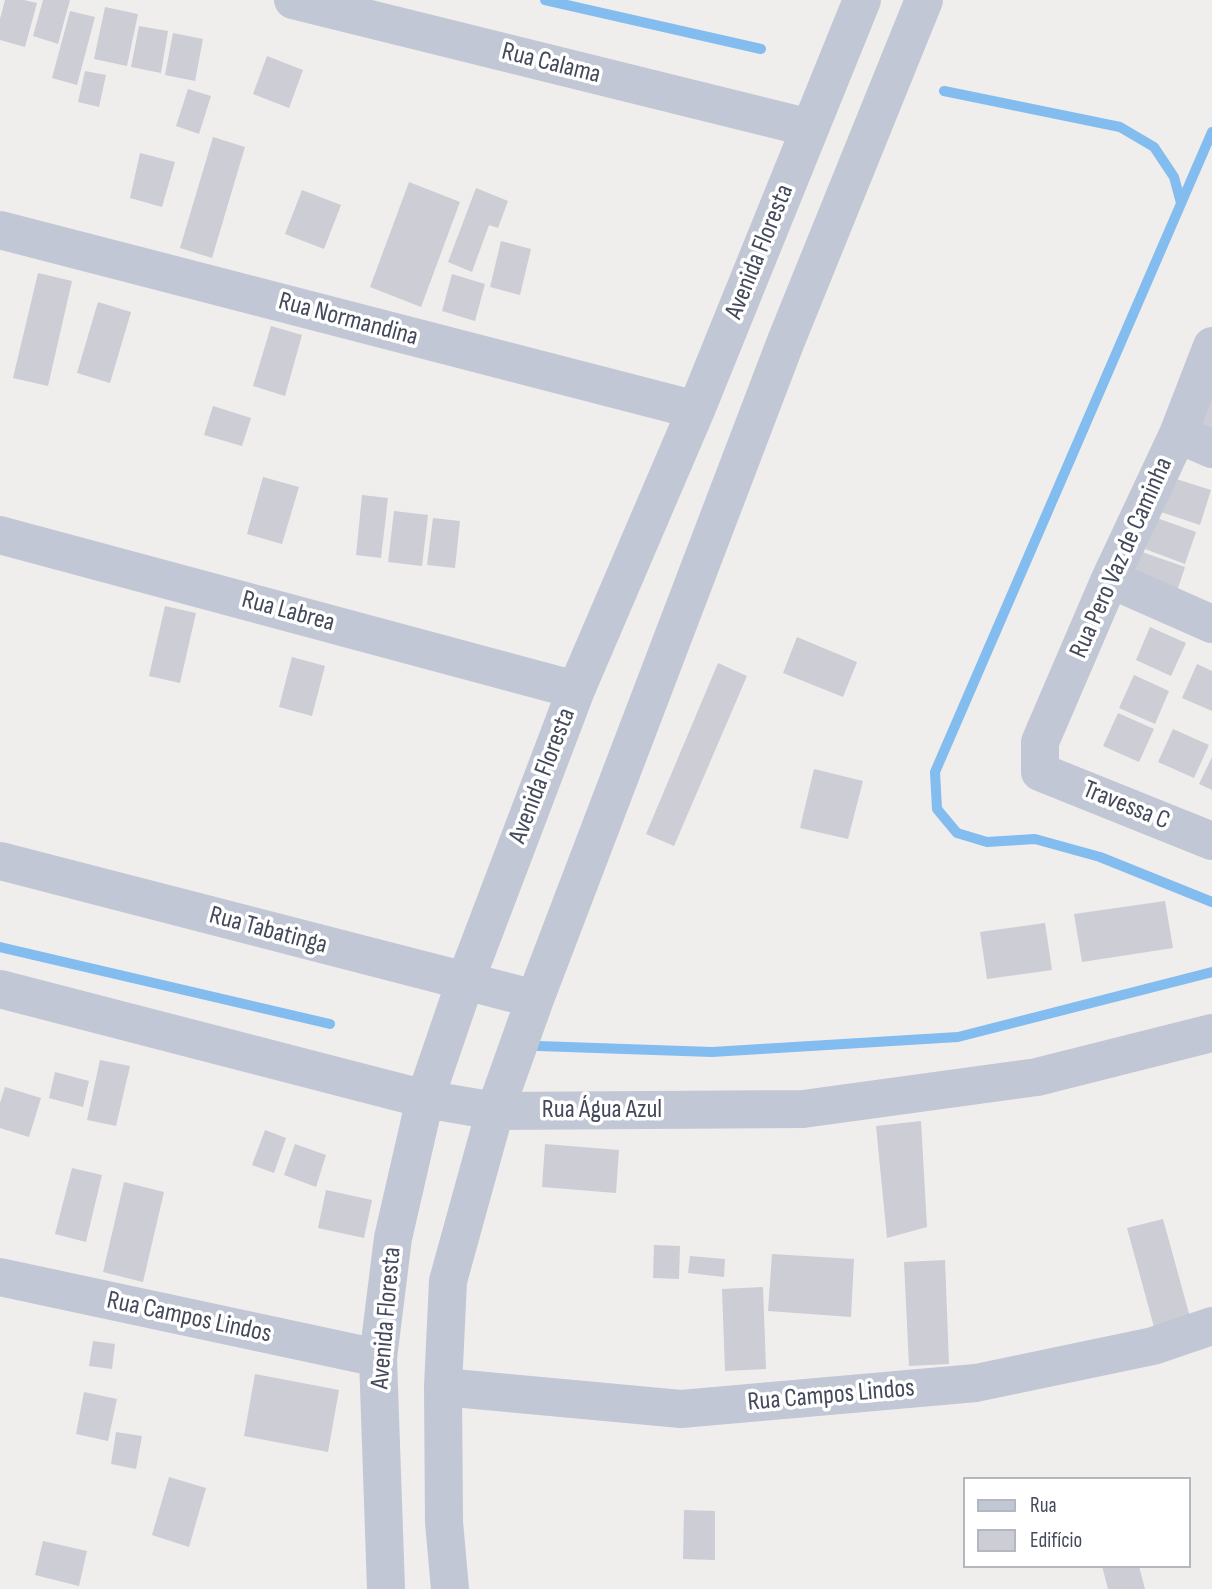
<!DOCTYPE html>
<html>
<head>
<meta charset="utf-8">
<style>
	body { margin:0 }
	#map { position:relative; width:1212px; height:1589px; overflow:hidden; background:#f0eded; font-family:"Sofia Sans Condensed",sans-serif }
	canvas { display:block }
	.legend { position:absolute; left:963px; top:1477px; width:228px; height:91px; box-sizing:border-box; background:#fff; border:2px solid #b4b7bd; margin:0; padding:9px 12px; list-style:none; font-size:21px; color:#444a5b }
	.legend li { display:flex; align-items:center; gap:14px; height:35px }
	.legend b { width:35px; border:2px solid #b4b7bd }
</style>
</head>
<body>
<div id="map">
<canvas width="1212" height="1589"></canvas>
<ul class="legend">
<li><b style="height:9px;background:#c2c7d5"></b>Rua</li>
<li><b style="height:19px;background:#cccdd5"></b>Edifício</li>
</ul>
</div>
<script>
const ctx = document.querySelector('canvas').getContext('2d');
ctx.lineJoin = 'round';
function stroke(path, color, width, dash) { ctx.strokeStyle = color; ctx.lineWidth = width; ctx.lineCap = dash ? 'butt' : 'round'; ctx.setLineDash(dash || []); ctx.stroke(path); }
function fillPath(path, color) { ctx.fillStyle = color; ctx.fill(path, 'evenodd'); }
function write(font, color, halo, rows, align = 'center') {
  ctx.font = font + ' "Sofia Sans Condensed",sans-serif'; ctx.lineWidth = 7; ctx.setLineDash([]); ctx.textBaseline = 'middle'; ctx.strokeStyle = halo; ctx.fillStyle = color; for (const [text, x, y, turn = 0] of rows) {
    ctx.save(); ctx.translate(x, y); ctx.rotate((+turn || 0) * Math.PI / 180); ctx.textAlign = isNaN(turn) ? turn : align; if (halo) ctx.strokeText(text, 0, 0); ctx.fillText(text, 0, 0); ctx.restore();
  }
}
const stream = new Path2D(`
	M545,0L761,49
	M944,91L1120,127L1154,147L1174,177L1181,203
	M1212,132L935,772L937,809L957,833L987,842L1035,839L1100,857L1212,902
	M0,947L330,1024
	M538,1046L712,1052L958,1037L1212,972`);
const building = new Path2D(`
	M5,0H24L37,3L25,47L0,40V19Z
	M43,0H70L58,44L33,36Z
	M105,7L138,14L127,66L94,59Z
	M70,11L95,17L77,85L52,78Z
	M139,26L168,31L161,73L131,67Z
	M173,33L203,39L195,81L165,75Z
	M267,56L303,70L289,108L253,94Z
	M85,71L106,75L99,107L78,102Z
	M188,89L211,96L199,134L176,126Z
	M213,137L245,147L212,258L180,248Z
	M140,153L175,162L162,207L130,198Z
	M409,182L460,202L421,307L370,287Z
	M476,188L508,201L498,228L489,225L472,272L448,262Z
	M302,190L341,205L324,249L285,234Z
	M501,241L531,249L520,295L490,287Z
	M38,273L72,281L48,386L13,378Z
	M452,274L485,284L475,321L442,311Z
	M98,302L131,312L110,383L77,373Z
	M271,326L302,335L285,396L253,386Z
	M1212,388V429L1199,424Z
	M213,406L251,418L242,446L204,435Z
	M263,477L299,487L282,544L247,534Z
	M1173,478L1211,490L1200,525L1161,512Z
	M362,495L388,498L381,558L356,555Z
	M394,511L428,515L422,566L388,562Z
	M433,518L460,521L455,568L427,565Z
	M1157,518L1196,532L1185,564L1145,549Z
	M1142,552L1185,567L1174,600L1130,584Z
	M165,606L196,613L180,683L149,676Z
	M1150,627L1186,643L1171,676L1136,660Z
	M797,637L857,662L843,697L783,673Z
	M292,657L325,666L312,716L279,707Z
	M718,663L747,676L674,846L646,834Z
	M1197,664L1212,671V711L1182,698Z
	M1134,675L1169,691L1155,724L1119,708Z
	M1118,713L1154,729L1139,762L1103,746Z
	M1173,729L1209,745L1194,778L1158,762Z
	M1212,757V790L1199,784Z
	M814,769L863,781L848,839L800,828Z
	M1165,901L1173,948L1082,962L1074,914Z
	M1045,923L1052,970L987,979L980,932Z
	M100,1060L130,1066L116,1126L87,1120Z
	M55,1072L89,1081L83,1107L49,1098Z
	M5,1087L41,1098L29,1137L0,1128V1103Z
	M921,1121L927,1227L887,1238L876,1126Z
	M265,1130L286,1138L274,1173L252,1165Z
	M295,1144L326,1155L316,1187L284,1175Z
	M545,1144L619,1150L616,1193L542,1187Z
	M72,1168L102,1175L86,1242L55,1234Z
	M124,1182L164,1192L143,1282L103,1272Z
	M326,1190L372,1200L364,1238L318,1228Z
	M1163,1219L1193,1328L1157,1338L1127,1228Z
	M654,1245L680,1246L679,1279L653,1278Z
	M772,1254L854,1259L851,1317L768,1311Z
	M690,1256L725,1259L724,1277L688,1273Z
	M945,1260L949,1364L909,1366L904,1262Z
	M763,1287L766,1369L725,1371L722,1289Z
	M93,1341L115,1344L112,1369L89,1366Z
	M255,1374L339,1390L328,1452L244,1436Z
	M84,1392L117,1399L108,1441L76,1434Z
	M116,1432L142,1436L136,1469L111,1464Z
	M169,1477L206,1488L189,1547L152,1535Z
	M684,1510L715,1511V1560L683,1559Z
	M43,1541L87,1551L79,1586L35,1575Z
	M1102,1566H1139L1145,1589H1108Z`);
const minor = new Path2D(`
	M293,0L810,128
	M0,230L696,410
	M1212,346L1178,434L1110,579L1040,742V772L1212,841
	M1178,434L1212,449
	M0,535L576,690
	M1110,579L1212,624
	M0,861L535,999
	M0,989L425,1099L495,1111L803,1109L1037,1077L1212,1033
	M0,1277L378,1358
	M443,1387L681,1409L976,1383L1153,1346L1212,1326
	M386,1589L378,1358L393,1238L425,1099L465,982L576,690L696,410L862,0
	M450,1589L444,1522L443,1387L448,1281L495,1111L535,999L786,341L924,0`);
const streetNames = [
	["Rua Calama",551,64,14],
	["Avenida Floresta",760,252,-68],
	["Rua Normandina",348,320,15],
	["Rua Pero Vaz de Caminha",1122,558,-66],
	["Rua Labrea",288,612,15],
	["Avenida Floresta",543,776,-69],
	["Travessa C",1126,806,22],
	["Rua Tabatinga",268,931,15],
	["Rua Água Azul",602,1110],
	["Rua Campos Lindos",189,1318,12],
	["Avenida Floresta",387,1318,-85],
	["Rua Campos Lindos",831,1396,-5]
];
stroke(stream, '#83bcef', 10);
fillPath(building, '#cccdd5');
stroke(minor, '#c2c7d5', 38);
write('26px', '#444a5b', '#fff', streetNames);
</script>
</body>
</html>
